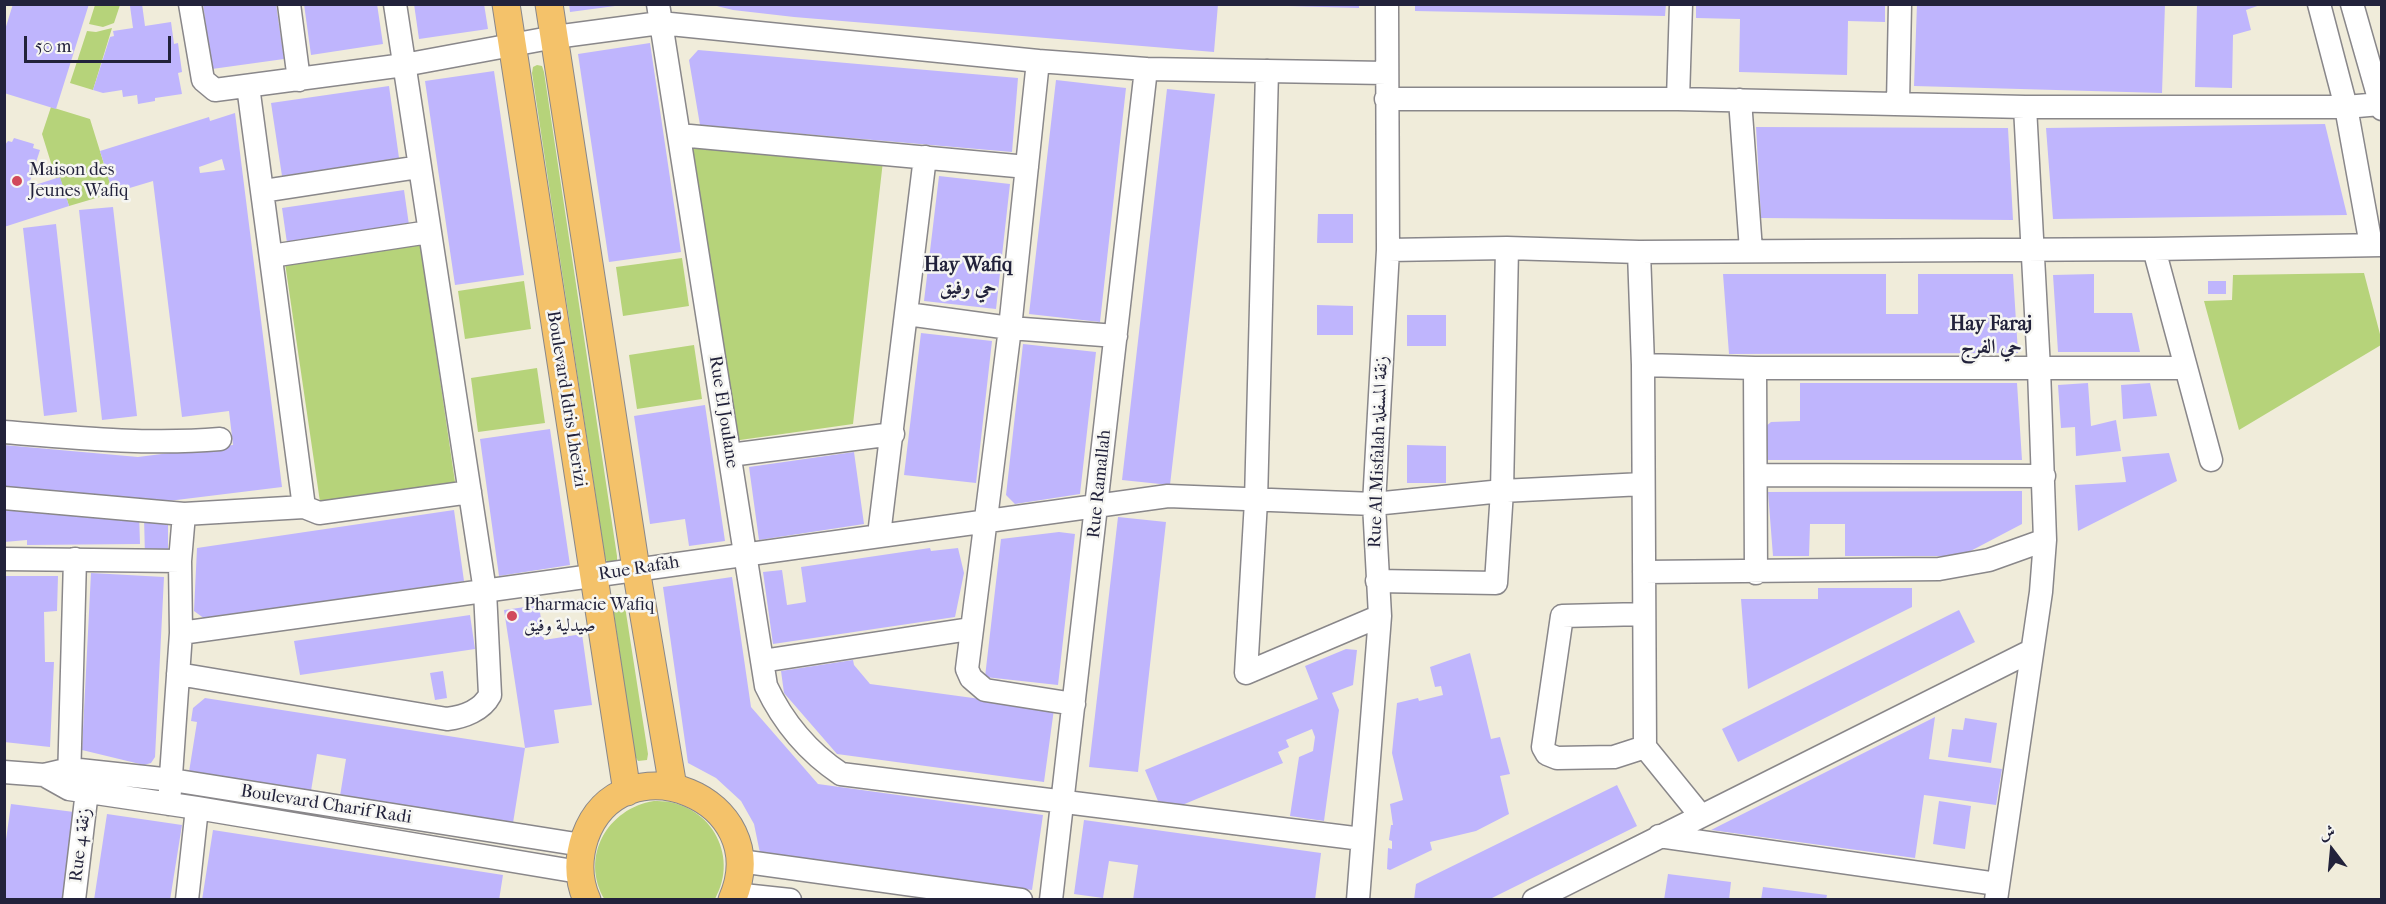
<!DOCTYPE html>
<html>
<head>
<meta charset="utf-8">
<style>
	body { margin:0 }
	#map { position:relative; width:2386px; height:904px; overflow:hidden; background:#f0ecda; font-family:"IM FELL French Canon",Amiri,serif }
	canvas { display:block }
	.frame { position:absolute; inset:0; border:6px solid #22223b; pointer-events:none }
	.north { position:absolute; left:2302px; top:820px; width:60px; height:60px; -webkit-text-stroke:4px #f6f6f2; paint-order:stroke; rotate:344deg; font-size:16px; font-weight:700; line-height:24px; text-align:center; color:#22223b }
	.north::after { content:''; display:block; margin:auto; width:21px; height:27px; background:#22223b; clip-path:polygon(50% 0,100% 100%,50% 72%,0 100%) }
	.scale { position:absolute; left:24px; top:36px; width:147px; height:27px; box-sizing:border-box; border:3px solid #22223b; border-top:0; padding-left:8px; font-size:18px; line-height:21px; white-space:nowrap; color:#22223b; -webkit-text-stroke:4px #f6f6f2; paint-order:stroke }
</style>
</head>
<body>
<div id="map">
<canvas width="2386" height="904"></canvas>
<div class="frame"></div>
<div class="north">ش</div>
<div class="scale">50 m</div>
</div>
<script>
const ctx = document.querySelector('canvas').getContext('2d');
ctx.lineJoin = 'round';
function fillPath(path, color) { ctx.fillStyle = color; ctx.fill(path, 'evenodd'); }
function stroke(path, color, width, dash) { ctx.strokeStyle = color; ctx.lineWidth = width; ctx.lineCap = dash ? 'butt' : 'round'; ctx.setLineDash(dash || []); ctx.stroke(path); }
function write(font, color, halo, rows, align = 'center') {
  ctx.font = font + ' "IM FELL French Canon",Amiri,serif'; ctx.lineWidth = 5; ctx.setLineDash([]); ctx.textBaseline = 'middle'; ctx.strokeStyle = halo; ctx.fillStyle = color; for (const [text, x, y, turn = 0] of rows) {
    ctx.save(); ctx.translate(x, y); ctx.rotate((+turn || 0) * Math.PI / 180); ctx.textAlign = isNaN(turn) ? turn : align; if (halo) ctx.strokeText(text, 0, 0); ctx.fillText(text, 0, 0); ctx.restore();
  }
}
const green = new Path2D(`
	M95,5H120L114,23L103,27L89,24Z
	M112,28L93,90L70,83L87,31L96,32Z
	M537,65L542,66L544,72L617,556V561L607,562L605,557L532,73L533,67Z
	M51,107L90,119L113,193L69,206L60,178L56,179L42,134Z
	M690,144L883,161L853,424L733,441Z
	M420,243L455,482L320,502L285,263Z
	M682,258L689,306L623,316L616,267Z
	M2364,273L2381,338V345L2239,430L2204,301L2232,300L2233,275Z
	M524,281L531,329L465,339L458,291Z
	M694,345L702,399L637,409L629,355Z
	M537,368L545,423L478,432L471,378Z
	M617,594L622,595L624,600L648,754L647,760L638,761L635,756L612,601L613,596Z
	M654,801C707,799 741,853 715,899L605,900C579,857 608,808 654,801Z`);
const building = new Path2D(`
	M13,4H89L56,109L4,93V33Z
	M142,4L145,26L171,22L174,44L178,43L182,72L178,73L182,94L155,98V101L138,104L137,95L123,97L122,90L103,93L93,90L110,37L114,36L113,31L133,28L130,6Z
	M203,4H276L284,59L212,69Z
	M304,4H377L383,44L311,55Z
	M414,4H484L488,29L419,39Z
	M569,4H615V6L570,12Z
	M709,4H1218L1214,52L794,17L733,10Z
	M1288,4H1359V8L1288,6Z
	M1415,4H1666L1665,16L1415,11Z
	M1696,4H1885V22L1848,21L1847,75L1739,72L1740,19L1696,18Z
	M1917,4H2165L2162,93L1914,86Z
	M2197,4H2263L2246,10L2251,30L2233,35L2232,88L2195,87Z
	M650,43L681,252L609,262L578,54Z
	M698,50L1018,78L1012,152L700,125L689,60Z
	M494,71L524,275L455,285L425,81Z
	M1056,80L1126,88L1100,322L1029,314Z
	M389,86L399,158L282,176L271,103Z
	M1167,89L1215,94L1170,485L1122,480Z
	M235,113L282,487L144,504L4,492V445L138,457L233,445L229,411L182,417L153,181L113,193L100,151L209,117L210,121ZM222,159L225,170L200,173L199,167Z
	M2325,124L2347,215L2053,219L2046,128Z
	M1756,127L2008,128L2013,220L1761,218Z
	M14,138L34,144L33,148L40,150L29,184L35,185L60,177L69,206L4,227V146L8,141L12,142Z
	M939,176L1010,184L996,309L924,301Z
	M404,190L409,225L287,243L282,208Z
	M113,207L137,416L102,420L79,210Z
	M1318,214H1353V243H1317Z
	M56,224L77,412L44,416L23,228Z
	M1723,274H1886V314H1918V274H2013L2018,353L1729,354Z
	M2094,274V313H2132L2140,352H2058L2053,275Z
	M2208,281H2226V294H2208Z
	M1317,305L1353,306V335H1317Z
	M1407,315H1446V346H1407Z
	M921,333L992,341L976,483L904,475Z
	M1023,344L1096,352L1080,494L1015,504L1006,495Z
	M1800,383H2017L2022,460H1768L1765,427L1771,422L1800,421Z
	M2088,383L2091,426L2116,420L2121,451L2076,456L2075,427L2061,428L2058,385Z
	M2150,383L2157,416L2123,419L2121,385Z
	M705,405L725,541L689,546L685,519L650,524L634,416Z
	M550,429L570,565L499,576L480,439Z
	M1407,445L1446,446V483H1407Z
	M854,452L864,524L759,540L749,467Z
	M2169,453L2177,481L2078,531L2075,485L2126,482L2122,457Z
	M2022,491V524L1961,556H1845V524H1810L1809,556H1773L1768,492Z
	M4,503L139,513L140,544L27,545V540L4,542Z
	M454,510L464,581L205,619L194,611L197,548Z
	M168,515V551L145,556L144,517Z
	M1118,517L1166,522L1138,772L1089,767Z
	M1059,532L1075,534L1058,685L985,677L1001,539Z
	M930,548L931,551L958,548L964,573L955,617L773,644L763,572L782,570L787,605L806,602L801,567Z
	M91,573L164,577L155,757L151,763L144,765L82,750Z
	M4,576H58L57,611L44,612L45,662H54L50,747L4,742Z
	M732,577L751,707L818,784L1043,815L1032,890L760,853L754,824L741,801L716,778L688,763L663,587Z
	M1818,588H1912V607L1748,689L1741,599H1818Z
	M539,605L544,640L582,634L592,705L554,710L559,743L525,748L513,823L340,796L346,759L317,754L311,791L189,772L197,722L191,721L193,708L205,698L525,748L504,610Z
	M1959,610L1975,642L1738,762L1722,729Z
	M470,615L475,649L300,675L294,641Z
	M1346,649L1357,650L1353,685L1332,693L1339,710L1324,821L1290,816L1299,757L1313,751L1315,737L1312,729L1286,740L1289,747L1278,752L1283,763L1163,813L1145,770L1318,699L1305,666Z
	M1470,653L1491,739L1500,737L1510,774L1500,776L1509,814L1476,831L1430,842L1432,850L1390,870L1387,869L1388,848L1392,849V841L1389,840L1391,825H1393L1390,804L1403,800L1392,753L1397,703L1418,698L1419,701L1443,695L1441,686L1435,687L1430,667Z
	M853,660L854,665L870,684L1054,709L1044,782L837,754L784,693L781,671Z
	M443,671L447,698L435,700L430,673Z
	M1935,717L1929,759L2002,769L1996,805L1924,795L1915,858L1711,830Z
	M1965,718L1997,723L1991,763L1948,757L1952,729L1963,730Z
	M1617,785L1637,826L1488,900H1414L1416,884Z
	M1939,801L1971,806L1965,849L1933,844Z
	M11,804L74,812L62,900H4V854Z
	M107,814L182,825L170,900H94Z
	M1084,820L1321,853L1315,900H1133L1138,865L1109,861L1103,898L1074,894Z
	M213,830L503,875L499,900H202Z
	M1668,874L1731,882L1729,900H1664Z
	M1763,887L1827,895L1826,900H1761Z`);
const minor = new Path2D(`
	M190,4L203,80L215,90L404,65L555,37L660,23L1038,61L1146,69L1386,73
	M289,4L299,80
	M658,4L766,686C783,722 808,752 841,774L1362,839
	M2319,4L2346,107L2371,245
	M2352,4L2382,109
	M1038,61L1010,328L967,669L971,678L985,690L1074,704
	M1267,71L1256,501L1246,673L1380,616
	M248,86L304,507
	M1386,99H1678L2025,107H2346L2380,104
	M1678,99L1681,4
	M1740,100L1751,250
	M1898,103L1900,4
	M679,135L1027,167
	M263,191L419,167
	M1507,248L1639,252L2154,249L2382,245
	M2154,249L2211,460
	M1639,252L1643,365L1645,747L1701,816
	M271,256L429,232
	M907,314L1010,328L1116,336
	M1643,365L1755,368H2186
	M1755,368L1756,573
	M4,432C77,438 148,445 220,439
	M730,455L893,434
	M1756,475L2044,476
	M4,498L184,514
	M879,535L925,157
	M4,559L180,561
	M1644,572L1939,569L1989,560L2045,540
	M1377,581L1496,583L1502,491L1507,248L1388,250
	M1644,614L1562,616L1543,747L1547,754L1557,758L1614,757L1645,747
	M181,633L1168,496L1374,504L1502,491L1643,484
	M762,661L970,629
	M178,674L447,719C464,717 482,710 490,695L485,591L395,4
	M4,772L44,775L70,769L172,780L582,845
	M44,775L69,789L197,808L579,872
	M69,782L75,559
	M169,804L181,633L180,561L184,514L304,507L319,513L470,492
	M1659,836L1997,884
	M740,861L1021,900
	M734,894L790,900
	M74,900L87,791
	M187,900L197,808
	M1051,900L1146,69
	M1358,900L1380,616L1374,504L1388,250L1387,4
	M1534,900L2031,651
	M1996,900L2041,592L2045,540L2039,369L2025,107`);
const major = new Path2D(`
	M506,4L627,792
	M549,4L636,569L673,787
	M587,900C578,880 578,858 585,837C621,737 777,798 732,900`);
const markers = [
	[17,181,6,"#d1495b"],
	[512,616,6,"#d1495b"]
];
const poiNames = [
	["Maison des",29,171],
	["Jeunes Wafiq",29,192],
	["Pharmacie Wafiq",524,606],
	["صيدلية وفيق",524,627]
];
const streetNames = [
	["Boulevard Idris Lherizi",566,399,81],
	["Rue El Joulane",723,412,81],
	["Rue Al Misfalah زنقة المسفلة",1379,452,-88],
	["Rue Ramallah",1100,484,-84],
	["Rue Rafah",639,569,-9],
	["Boulevard Charif Radi",326,805,9],
	["Rue 4 زنقة",81,845,-83]
];
const neighbourhoodNames = [
	["Hay Wafiq",968,266],
	["حي وفيق",968,289],
	["Hay Faraj",1991,325],
	["حي الفرج",1991,348]
];
fillPath(green, '#b6d37a');
fillPath(building, '#bfb5fd');
stroke(minor, '#89878a', 25);
stroke(major, '#89878a', 29);
stroke(minor, '#fff', 22);
stroke(major, '#f4c26a', 27);
for (const [x, y, r, color] of markers) { const dot = new Path2D(); dot.arc(x, y, r, 0, 2 * Math.PI); ctx.fillStyle = color; ctx.fill(dot); stroke(dot, '#f6f6f2', 2); }
write('18px', '#22223b', '#f6f6f2', poiNames, 'left');
write('18px', '#22223b', '#f6f6f2', streetNames);
write('bold 20px', '#22223b', '#f6f6f2', neighbourhoodNames);
</script>
</body>
</html>
